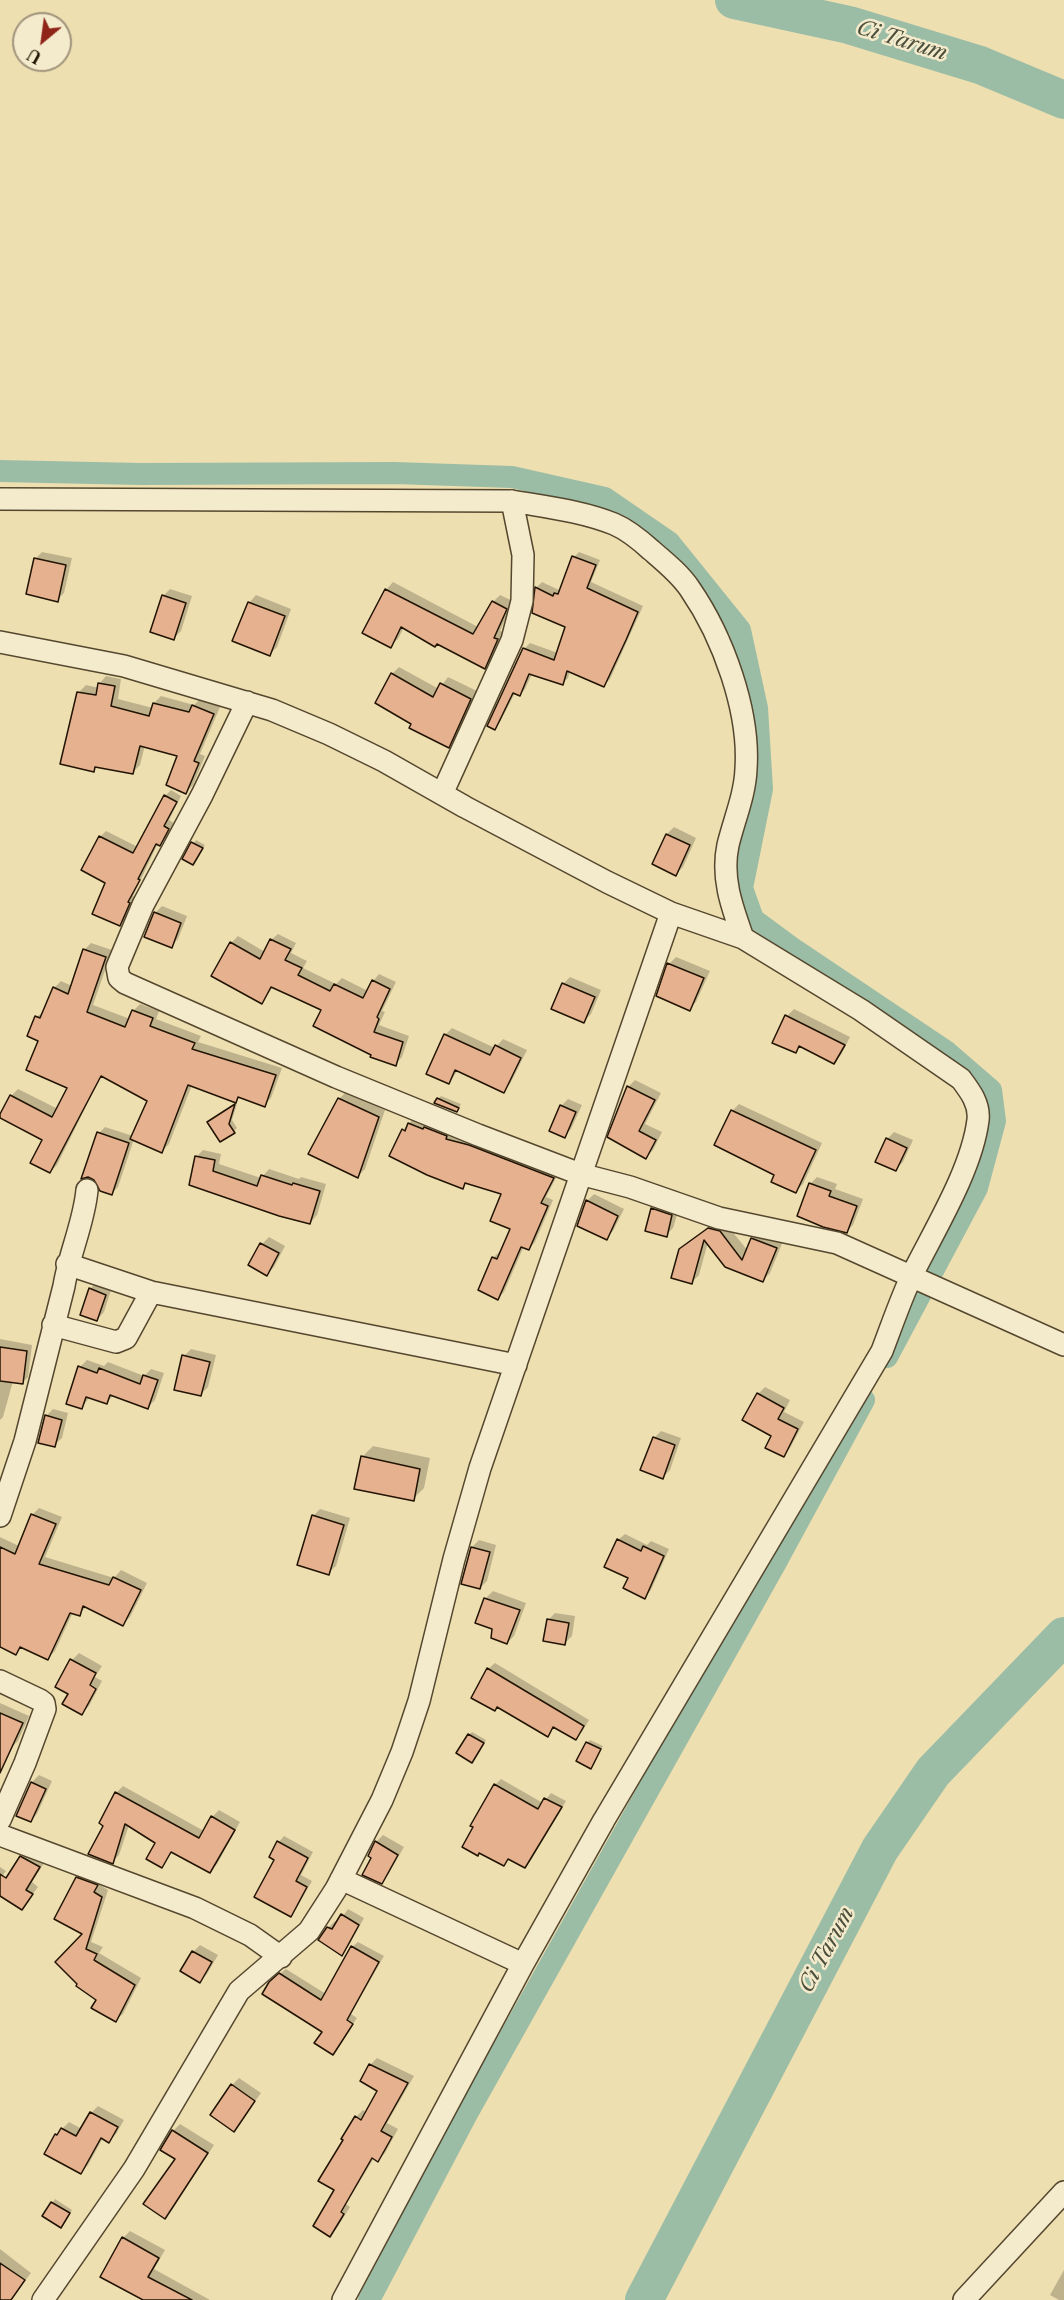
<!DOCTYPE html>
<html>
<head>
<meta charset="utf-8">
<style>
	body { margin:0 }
	#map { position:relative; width:1064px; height:2300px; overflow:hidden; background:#eedfb1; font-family:"Libre Caslon Text",serif }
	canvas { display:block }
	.north { position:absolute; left:12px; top:12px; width:60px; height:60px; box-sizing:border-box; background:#f4eacc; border:2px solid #a0947c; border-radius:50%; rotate:209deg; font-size:16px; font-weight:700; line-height:24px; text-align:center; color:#211403 }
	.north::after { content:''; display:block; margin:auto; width:21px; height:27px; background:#8f2418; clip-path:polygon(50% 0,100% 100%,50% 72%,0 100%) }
</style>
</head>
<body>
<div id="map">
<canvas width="1064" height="2300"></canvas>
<div class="north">U</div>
</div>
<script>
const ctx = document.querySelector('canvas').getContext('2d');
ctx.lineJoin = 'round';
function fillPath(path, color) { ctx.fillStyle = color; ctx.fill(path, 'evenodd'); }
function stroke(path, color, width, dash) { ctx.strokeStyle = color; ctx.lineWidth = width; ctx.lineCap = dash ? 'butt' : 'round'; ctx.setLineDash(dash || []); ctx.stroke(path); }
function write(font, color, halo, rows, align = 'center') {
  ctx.font = font + ' "Libre Caslon Text",serif'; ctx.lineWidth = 5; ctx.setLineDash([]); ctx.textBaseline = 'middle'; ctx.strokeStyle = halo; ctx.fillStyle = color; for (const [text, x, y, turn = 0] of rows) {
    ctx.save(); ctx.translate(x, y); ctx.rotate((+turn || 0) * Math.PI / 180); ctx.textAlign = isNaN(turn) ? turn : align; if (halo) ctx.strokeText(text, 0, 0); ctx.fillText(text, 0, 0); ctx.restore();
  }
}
const shadow = new Path2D(`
	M42,552L72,558L64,593L57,600L35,559Z
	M579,552L600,560L591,582L643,606L610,679L604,685L570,671L568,678L562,684L532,674L525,689L520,695L515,693L500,722L495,728L524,649L530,643L558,653L567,627L534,612L536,588L542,582L559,590L574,557Z
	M393,582L478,627L493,602L500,595L513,601L500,631L504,632L491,660L484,667L404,627L398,639L390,646L386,590Z
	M170,589L192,596L181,631L174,638L163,596Z
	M256,595L291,609L277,647L270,654L249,603Z
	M399,667L439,689L448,677L477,691L456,739L449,746L413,723L392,674Z
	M106,676L121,679L118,699L153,708L154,703L161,696L194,705L200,699L220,707L200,754L205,756L193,785L186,792L179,755L145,745L140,765L133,772L98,766L93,770L62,763L79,692L86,685L99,688V684Z
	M171,790L181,796L169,820L174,823L166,838L160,844L158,843L133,896L135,897L126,918L120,924L100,837L106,831L138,847L165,796Z
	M674,827L696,838L683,867L676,874L654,864L667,834Z
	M196,840L205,845L196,860L184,858Z
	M162,906L187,916L178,939L171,946L155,913Z
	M278,934L296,943L291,953L307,961L303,968L336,984L342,978L368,991L373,981L379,974L396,982L382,1011L385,1012L379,1025L409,1036L402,1057L395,1064L323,1010L273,987L262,1002L231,943L238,936L265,952L271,940Z
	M91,943L112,950L93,1005L130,1019L133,1011L140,1004L159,1011L156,1019L201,1036L198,1042L282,1068L271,1098L264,1105L240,1097L236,1101L192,1085L169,1144L162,1151L134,1139L118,1187L112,1193L99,1133L105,1127L133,1136L149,1100L117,1082L101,1076L57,1165L50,1172L44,1139L11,1096L18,1089L58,1109L69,1087L40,1040L36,1017L45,1011L54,988L61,981L72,986L84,950Z
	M676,957L710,971L696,1002L689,1009L658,995L669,964Z
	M570,977L601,990L591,1014L584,1021L563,984Z
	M794,1009L850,1037L841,1055L834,1062L801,1045L795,1051L787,1016Z
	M452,1028L495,1048L503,1039L527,1050L510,1084L503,1091L458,1070L449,1083L445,1035Z
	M635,1080L661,1093L645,1124L662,1132L653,1150L646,1157L609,1136L628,1087Z
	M346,1092L385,1110L365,1169L358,1176L339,1099Z
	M441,1096L461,1104L459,1108L456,1111L438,1099Z
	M568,1099L582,1105L571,1129L564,1137L561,1106Z
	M237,1104L232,1120L237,1128L234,1131L212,1119Z
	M739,1104L822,1143L803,1184L796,1191L776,1175L732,1111Z
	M415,1117L559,1172L546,1197L553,1200L535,1242L529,1249L524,1246L504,1292L498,1298L493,1258L500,1251L502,1252L512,1228L503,1193L467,1182L462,1188L403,1130Z
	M894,1132L913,1140L903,1162L896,1169L887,1139Z
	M203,1150L221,1154L219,1164L261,1178L269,1169L299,1179L301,1177L326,1184L317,1215L310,1223L191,1184L196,1157Z
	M817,1177L837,1184L835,1189L863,1199L853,1225L846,1232L810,1184Z
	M594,1194L624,1209L613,1231L606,1238L587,1201Z
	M660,1202L679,1208L673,1228L666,1235L653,1209Z
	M716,1221L727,1225L748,1251L752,1239L759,1232L783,1241L770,1273L763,1280L708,1242L699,1275L692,1282L680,1250Z
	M269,1237L285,1246L274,1267L267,1274L250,1265L262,1244Z
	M97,1282L112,1287L104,1312L97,1320L90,1289Z
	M0,1339L32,1345L28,1377L22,1383L13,1381L3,1417L0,1420Z
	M191,1349L216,1355L208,1387L201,1394L184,1356Z
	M87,1360L104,1366L108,1362L144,1376L151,1369L164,1373L155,1400L148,1407L114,1395L106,1403L90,1397L82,1407L80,1367Z
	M765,1387L790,1400L784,1412L804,1422L790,1448L783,1456L773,1436L758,1394Z
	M53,1409L68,1413L62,1438L54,1445L46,1416Z
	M661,1431L681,1438L670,1470L663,1477L654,1438Z
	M373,1446L430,1458L424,1488L413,1499L362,1457Z
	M39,1508L62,1517L45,1557L114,1578L121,1570L147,1583L130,1617L123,1624L87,1606L79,1614L73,1612L55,1651L48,1658L23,1646L16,1653L0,1645V1537L19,1546L32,1515Z
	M320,1509L350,1518L336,1566L328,1573L313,1516Z
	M625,1534L647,1545L651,1541L669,1549L651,1590L645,1597L630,1578L618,1540Z
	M479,1540L496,1545L487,1581L480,1588L472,1547Z
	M493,1591L526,1603L514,1636L507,1643L494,1628L477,1622L486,1598Z
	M555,1613L575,1616L572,1636L565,1643L548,1620Z
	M79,1653L102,1666L95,1677L102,1681L89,1706L82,1713L70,1693L72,1660Z
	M495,1663L589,1720L582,1732L575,1738L555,1727L547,1735L488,1669Z
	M0,1703L29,1716L18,1741L11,1748L0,1743Z
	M472,1732L486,1740L475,1758L469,1735Z
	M590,1740L603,1746L593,1764L587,1743Z
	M39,1775L52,1781L37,1814L30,1821L18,1815L32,1782Z
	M501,1779L543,1803L551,1793L566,1801L531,1860L525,1866L510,1858L503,1864L480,1852L478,1854L495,1785Z
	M123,1786L204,1831L212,1817L219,1810L240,1822L217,1864L210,1871L173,1851L162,1866L157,1843L129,1825L119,1855L112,1862L105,1825L116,1793Z
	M383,1835L404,1847L388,1875L381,1882L373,1857L376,1842Z
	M284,1836L313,1852L301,1875L312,1881L296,1909L291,1915L276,1859L279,1842Z
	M28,1850L46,1860L32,1882L38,1887L22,1908L0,1894V1888Z
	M0,1867L6,1871L0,1879Z
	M84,1871L103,1878L100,1885L108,1890L91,1942L103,1947L99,1953L141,1978L123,2014L116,2020L98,1999L78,1986L84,1934L77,1878Z
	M348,1909L364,1918L348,1947L341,1954L328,1928L335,1921L338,1923Z
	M358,1942L384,1956L351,2014L357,2018L333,2053L324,2031L277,1976L286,1969L326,1994L352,1947Z
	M200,1945L218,1955L207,1974L200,1981L193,1952Z
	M377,2058L414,2076L387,2123L398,2129L385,2153L378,2160L374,2158L346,2204L350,2207L337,2228L330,2235L336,2190L356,2117L363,2110L367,2113L379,2091L370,2065Z
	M239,2078L261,2093L234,2130L232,2085Z
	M98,2106L124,2120L116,2134L109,2141L103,2138L88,2165L81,2172L46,2153L56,2135L69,2122L82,2129L91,2113Z
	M180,2124L214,2145L172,2210L165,2217L177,2158L173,2131Z
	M55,2199L72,2210L64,2223L44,2216Z
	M130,2231L165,2250L154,2269L210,2300H146L123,2238Z
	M0,2249L31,2273L10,2300L0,2294Z
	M1064,2270V2300H1059L1050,2295Z`);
const canal = new Path2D(`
	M0,471L140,474L395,473L512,477L605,498L669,542L740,630L757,708L762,789L742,888L753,919L795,950L947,1052L991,1090L995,1121L977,1188L887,1357
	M369,2300L469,2110L775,1564L864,1400`);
const river = new Path2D(`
	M734,0L849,25L980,65L1064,100
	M644,2300L880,1849L933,1772L1064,1636`);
const building = new Path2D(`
	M572,556L596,565L587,588L638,612L626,640L604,687L567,671L563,685L529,674L520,696L513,693L495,730L487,726L523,648L554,660L565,627L532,613L535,587L553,596L554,593L558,594Z
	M34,558L66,565L58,602L26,594Z
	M385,589L473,634L492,601L507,609L494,638L498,639L485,669L437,644L435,647L401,627L391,648L362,633Z
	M162,595L186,603L174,640L150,632Z
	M248,602L285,616L270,656L232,641Z
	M391,673L433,697L440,683L471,699L449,748L409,728L411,724L375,703Z
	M98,683L115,686L111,706L149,716L153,703L189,712L192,705L214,714L194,761L199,763L186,794L166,785L177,756L140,746L133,774L95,767L94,772L60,764L77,692L96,695Z
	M164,795L177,802L164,826L169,829L160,846L156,844L138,879L140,880L128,902L130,903L120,926L92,914L105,883L81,870L99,836L133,853Z
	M666,834L690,845L676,876L652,864Z
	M191,842L203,848L193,865L182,859Z
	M154,912L181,923L172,948L144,937Z
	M270,939L291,949L285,960L302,968L298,975L330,991L334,984L363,998L372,980L390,989L377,1017L379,1019L374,1032L403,1042L396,1066L370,1057L371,1055L313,1026L321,1010L293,997L271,987L262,1004L211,976L230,942L260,959Z
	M83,949L106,957L87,1012L125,1027L132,1010L153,1018L150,1026L195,1043L192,1049L276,1075L265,1107L238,1097L236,1103L188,1085L162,1153L130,1139L147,1101L101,1076L50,1173L30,1163L42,1140L0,1118V1114L10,1095L52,1117L67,1088L26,1070L38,1041L27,1036L35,1016L40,1018L53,987L68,994Z
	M667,963L704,978L690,1011L656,996Z
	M562,983L595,997L584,1023L551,1009Z
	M785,1015L845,1045L834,1064L799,1046L796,1053L772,1043Z
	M444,1034L490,1055L495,1045L521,1058L504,1093L455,1070L449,1084L426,1074Z
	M627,1086L655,1100L639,1131L656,1140L646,1159L607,1137Z
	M338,1098L379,1117L358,1178L308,1154Z
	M437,1098L459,1108L457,1112L434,1103Z
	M235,1104L229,1124L235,1133L220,1142L207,1122Z
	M560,1105L576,1112L565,1138L549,1131Z
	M731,1110L816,1150L796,1193L771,1182L774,1175L714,1145Z
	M408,1123L423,1129L424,1127L447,1136L446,1139L469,1145L554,1178L541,1203L548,1206L529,1250L521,1247L498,1300L478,1290L492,1257L497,1259L510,1229L490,1221L501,1194L465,1183L463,1189L427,1175L389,1156L402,1129L405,1131Z
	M97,1132L129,1143L112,1195L100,1191L94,1180L88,1177L81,1179Z
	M886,1138L907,1148L896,1171L875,1162Z
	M195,1156L215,1160L213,1171L257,1186L261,1175L292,1185L293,1183L320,1191L310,1224L279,1216L189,1185Z
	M809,1183L831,1191L829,1196L857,1206L847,1233L823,1227L797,1216Z
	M586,1200L618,1216L607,1240L577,1226Z
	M651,1208L672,1215L667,1237L645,1231Z
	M708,1228L720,1231L742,1260L751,1238L777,1248L763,1282L725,1267L704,1240L692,1284L671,1278L679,1249Z
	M260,1243L279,1253L267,1276L248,1265Z
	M89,1288L106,1295L97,1321L80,1315Z
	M0,1347L27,1351L23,1384L0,1381Z
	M182,1355L210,1362L201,1396L174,1390Z
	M78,1366L97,1373L99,1368L140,1384L143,1375L158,1380L148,1409L110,1395L107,1404L86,1397L82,1409L66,1404Z
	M757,1393L784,1408L778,1419L798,1429L784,1457L765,1448L771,1436L742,1420Z
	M45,1415L62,1420L55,1447L38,1443Z
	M653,1437L675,1445L663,1479L640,1470Z
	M361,1456L420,1469L414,1501L354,1489Z
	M31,1514L56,1524L39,1564L109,1585L113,1577L141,1590L123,1626L83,1606L80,1616L70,1613L48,1660L20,1647L16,1655L0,1647V1547L15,1554Z
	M312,1515L344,1525L329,1575L297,1565Z
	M617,1539L641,1551L643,1546L664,1556L645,1599L623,1588L628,1578L604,1567Z
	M471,1547L490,1552L480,1589L461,1584Z
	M484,1598L520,1610L507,1644L491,1638L492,1629L475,1623Z
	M547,1619L569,1623L565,1645L543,1641Z
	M70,1659L96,1673L90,1685L96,1689L82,1715L62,1704L68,1694L55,1687Z
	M487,1668L584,1726L576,1740L553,1727L548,1737L497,1707L495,1711L471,1698Z
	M0,1713L23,1723L0,1773Z
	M468,1734L484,1743L472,1763L456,1753Z
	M586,1742L601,1749L591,1769L576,1761Z
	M31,1782L46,1789L31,1822L16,1816Z
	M494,1784L538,1809L544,1798L562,1807L525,1868L508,1859L504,1866L479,1853L478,1856L462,1847L473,1827L470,1826Z
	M115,1792L199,1838L211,1816L235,1830L210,1873L171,1852L162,1868L146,1859L155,1843L125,1824L113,1864L88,1854L103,1826L99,1823Z
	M277,1841L308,1858L296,1881L307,1887L291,1917L254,1897L274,1860L269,1857Z
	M375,1841L398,1855L382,1884L362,1875L371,1858L368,1856Z
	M20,1856L40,1867L26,1890L33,1894L22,1910L0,1896V1874L6,1878Z
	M76,1877L98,1885L94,1892L102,1897L86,1949L97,1954L94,1960L135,1985L116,2022L91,2008L96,2000L76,1986L77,1984L55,1962L82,1934L54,1919Z
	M341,1914L359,1925L342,1956L318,1940L327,1927L332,1929Z
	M351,1946L379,1962L347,2020L353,2024L333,2055L314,2043L322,2032L262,1994L269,1982L279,1973L321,2000Z
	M192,1951L212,1962L200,1983L180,1971Z
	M369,2064L408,2083L381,2131L392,2137L378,2162L372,2158L341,2212L344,2214L330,2237L313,2226L334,2190L318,2181L343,2140L341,2139L355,2116L361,2120L377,2091L360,2081Z
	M231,2084L255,2101L234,2132L210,2115Z
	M90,2112L118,2127L109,2143L101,2138L81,2174L44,2154L55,2134L57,2135L61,2128L76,2136Z
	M172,2130L208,2153L165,2219L143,2204L175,2159L160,2150Z
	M51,2202L70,2213L61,2228L42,2216Z
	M122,2237L159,2258L148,2277L192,2300H143L100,2277Z
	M0,2263L25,2280L11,2300H0Z`);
const minor = new Path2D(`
	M0,499L512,501C546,507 582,511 614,524C628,530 640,540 651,550C665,562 680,574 690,589C723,637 750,711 746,769C745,795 734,820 728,845C721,878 732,907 743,938
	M0,642L124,666L272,710L329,734L384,761L465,807L607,882L671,913L743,938L861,1010L961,1079C970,1091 980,1104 978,1120C972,1169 935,1229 913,1273C901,1298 892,1325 882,1351L604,1820L523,1964L343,2300
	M247,702L202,795L143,905L117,967L119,978L125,983L336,1077L478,1135L580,1174L630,1187L719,1218L837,1243L1064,1345
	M442,794L512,640L522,601L523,555L512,501
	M67,1264L151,1292L516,1365
	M53,1325L116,1342L126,1338L151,1292
	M0,1516L25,1441L64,1286C69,1254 84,1223 87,1190
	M0,1681L40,1700L44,1703L45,1709L25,1763L0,1820
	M0,1835L195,1908L250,1935L281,1957
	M341,1879L523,1964
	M43,2300L134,2169L239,1991L309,1931L336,1889L382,1800L402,1752L419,1701L454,1559L480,1468L671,913
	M964,2300L1064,2192`);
const waterNames = [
	["Ci Tarum",902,41,17],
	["Ci Tarum",827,1950,-62]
];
fillPath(shadow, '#0003');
stroke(canal, '#9bbda6', 22);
stroke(river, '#9bbda6', 38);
fillPath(building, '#e5b18e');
stroke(building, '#211403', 1.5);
stroke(minor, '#54472e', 24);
stroke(minor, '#f4eacc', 21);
write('italic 21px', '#4c4f3c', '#f4eacc', waterNames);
</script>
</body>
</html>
